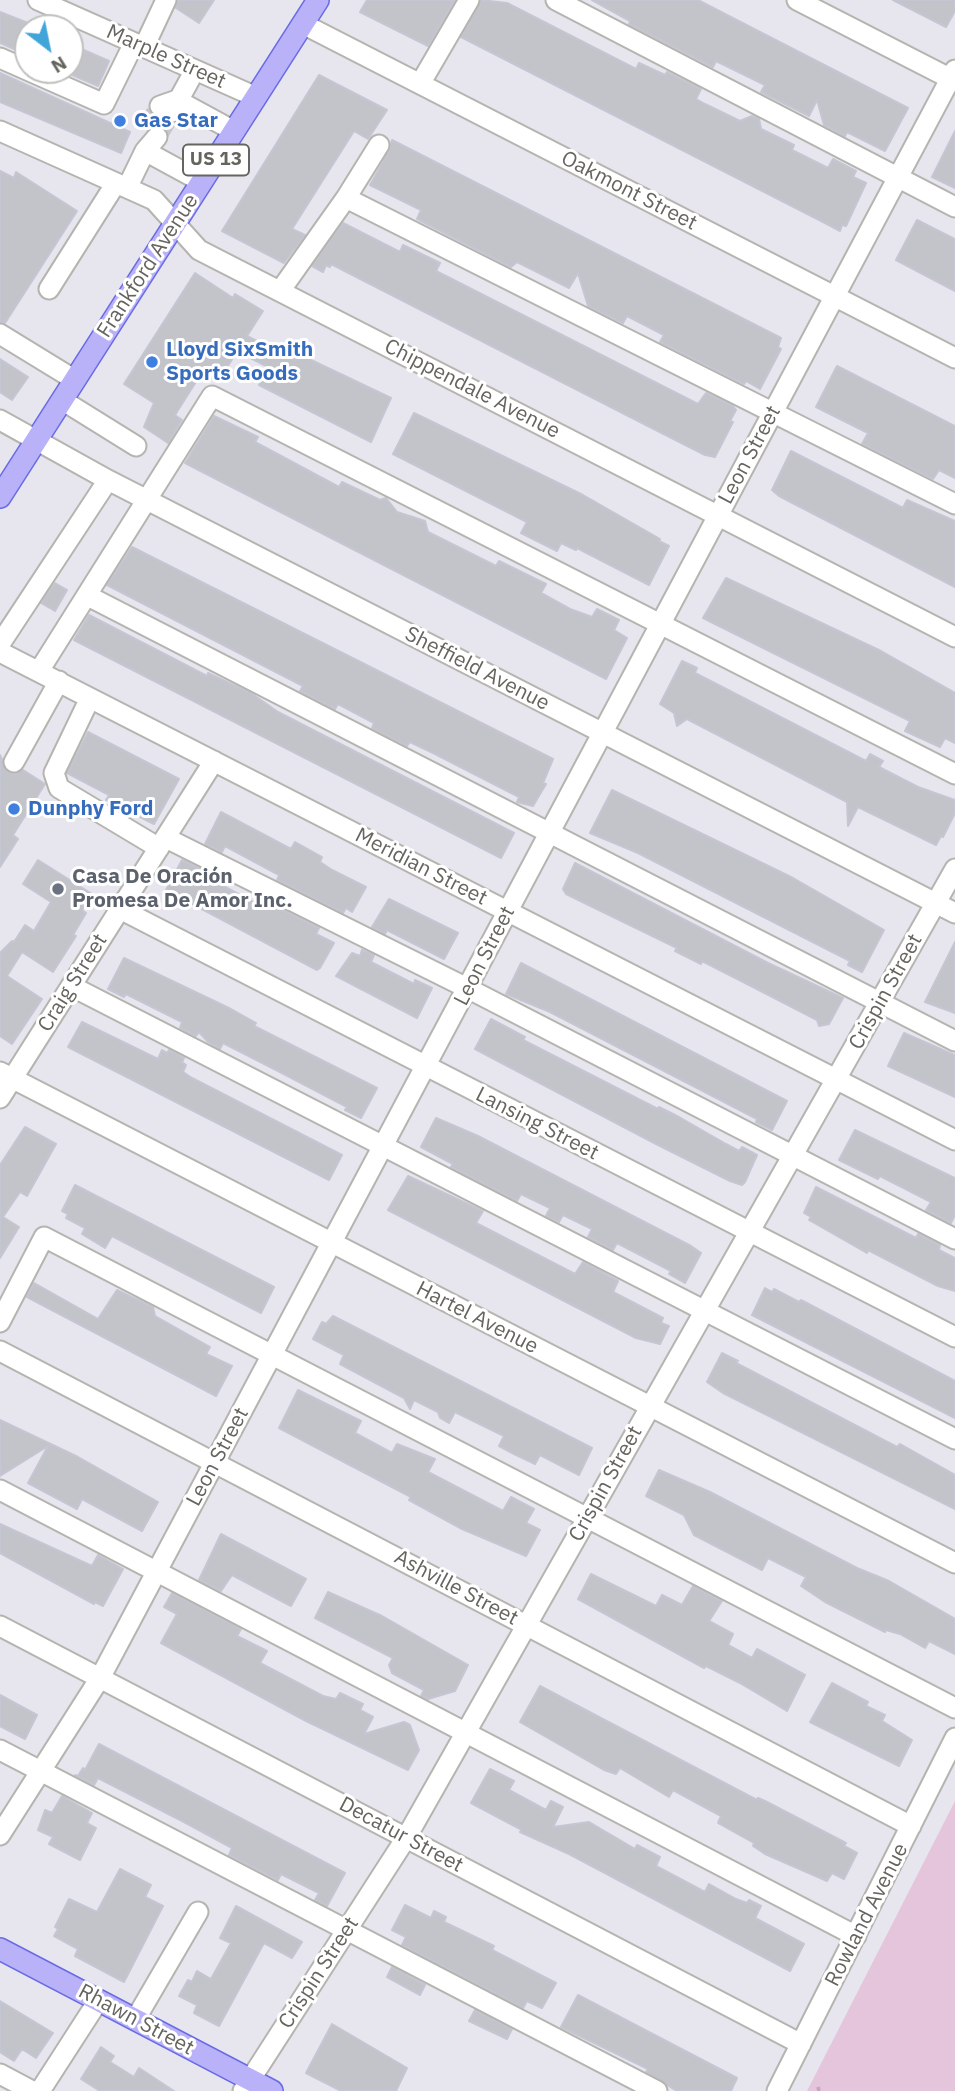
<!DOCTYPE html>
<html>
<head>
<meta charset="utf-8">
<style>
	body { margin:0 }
	#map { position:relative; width:955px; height:2091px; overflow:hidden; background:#e7e6ef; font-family:"IBM Plex Sans",sans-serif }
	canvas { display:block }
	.north { position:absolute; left:14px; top:14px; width:70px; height:70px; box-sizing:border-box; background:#fff; border:2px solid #c1c1bf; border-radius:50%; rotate:148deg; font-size:19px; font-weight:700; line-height:28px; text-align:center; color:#65645e }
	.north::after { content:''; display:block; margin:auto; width:24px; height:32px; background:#42a5d9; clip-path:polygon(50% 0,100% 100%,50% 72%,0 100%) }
</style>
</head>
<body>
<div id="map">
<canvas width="955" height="2091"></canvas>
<div class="north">N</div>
</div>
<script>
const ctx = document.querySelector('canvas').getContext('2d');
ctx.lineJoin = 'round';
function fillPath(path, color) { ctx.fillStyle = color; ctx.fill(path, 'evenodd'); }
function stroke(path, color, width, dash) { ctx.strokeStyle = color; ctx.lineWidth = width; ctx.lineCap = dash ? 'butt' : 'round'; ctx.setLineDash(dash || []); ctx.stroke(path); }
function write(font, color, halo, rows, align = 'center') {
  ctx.font = font + ' "IBM Plex Sans",sans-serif'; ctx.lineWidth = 6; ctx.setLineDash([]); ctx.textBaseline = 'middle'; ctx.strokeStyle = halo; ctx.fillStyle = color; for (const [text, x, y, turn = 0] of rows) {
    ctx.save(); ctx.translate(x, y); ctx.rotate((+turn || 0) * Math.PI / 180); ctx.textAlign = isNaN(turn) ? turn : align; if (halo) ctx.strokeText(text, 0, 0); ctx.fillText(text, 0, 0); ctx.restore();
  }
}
const green = new Path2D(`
	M955,1801V2091H807Z`);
const building = new Path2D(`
	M178,0H214L199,23L176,8Z
	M367,0H455L428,46L360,12Z
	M481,0L507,3L636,69L639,63L665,75L667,72L701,89L696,99L705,104L740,121L752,116L759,119L761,129L794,145L792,150L828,168L833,159L856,171L853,177L866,183L846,226L842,225L840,231L825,223L461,37Z
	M592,0H698L908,108L885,151L847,132L845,136L824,125L817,100L809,116L761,92L765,85L716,61L713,67L629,24L630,21Z
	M893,0H955V11L946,27Z
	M0,12L28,23V55L0,43Z
	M70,44L109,61L98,86L70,74Z
	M0,73L130,132L121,153L0,102Z
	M319,75L387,110L368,139L354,131L292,229L305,235L284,263L222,231Z
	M955,131V188L932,177Z
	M392,140L781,338L778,347L781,349L760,389L746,381L744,384L660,342L664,335L627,316L623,323L588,306L578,273L569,288L517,262L511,267L417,219L421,210L370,185L389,151Z
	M0,171L14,178L16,172L77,211L5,323L0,322Z
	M917,220L955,239V291L896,260Z
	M343,223L400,252L403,245L440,263L436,271L698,404L706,393L733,406L736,410L730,421L733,422L715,457L705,455L642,423L331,264L330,267L326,265L323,272L312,266Z
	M195,273L233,298L235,294L263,311L247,336L276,351L279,347L287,351L288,349L391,398L371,442L259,385L268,367L237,351L228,366L218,368L211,379L206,382L199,377L175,415L182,420L168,443L144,427L154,403L124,384Z
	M0,359L28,377L12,400L0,392Z
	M837,366L955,426V478L939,470L933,479L862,444L868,433L816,407Z
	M414,413L583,495L660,539L659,541L669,546L649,585L577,548L576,550L561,543L557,551L521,533L527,522L393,454Z
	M214,416L258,437L255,442L339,487L342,482L380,500L386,498L397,512L425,521L428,532L496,566L499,561L546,584L541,593L570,609L592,617L597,609L619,620L614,630L627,638L606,679L185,463Z
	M791,451L903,508L907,500L955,521V587L779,496L772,490Z
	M132,547L553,759L543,783L546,784L533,806L517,802L519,797L435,754L410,742L407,746L372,728L374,723L338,704L335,709L300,691L303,686L107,585Z
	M726,578L881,651L955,693V743L945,738L940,747L905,731L910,721L703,618Z
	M55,583L67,590L55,611L41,603Z
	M89,615L207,676L208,673L251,693L278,712L514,833L501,858L74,640Z
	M682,661L697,668L695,673L866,761L870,754L883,761L879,767L918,787L955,800V813L943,837L941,836L936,845L858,807L848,826L847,802L687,719L677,726L674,713L660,704Z
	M88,732L179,779L154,824L106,800L109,795L67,773Z
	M0,755L8,772L15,774L23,770L45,784L13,835L18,839L0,867Z
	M612,790L793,878L884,930L862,972L848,965L850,961L638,853L590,833Z
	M221,812L291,849L295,842L322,857L320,862L332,870L366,887L352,912L346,908L343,913L277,880L279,875L225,846L222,852L205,844Z
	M38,860L92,894L82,910L86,913L73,935L76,936L53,972L22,952L7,976L42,999L12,1044L0,1036V953L12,941L14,942L25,925L34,931L51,902L23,884Z
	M182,860L211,874L209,878L262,907L265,901L319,928L316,934L334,943L320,968L317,970L166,890Z
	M575,863L768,963L843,998L829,1024L819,1026L817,1020L751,986L702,961L701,964L675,951L677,948L566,894L563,889Z
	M389,899L458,933L444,959L387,930L385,934L372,927Z
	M955,942V1013L925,1002Z
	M362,950L374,955L371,962L414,984L415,980L432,988L417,1018L336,976L352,953L360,956Z
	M124,958L231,1009L256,1023L254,1026L377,1088L361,1118L345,1110L347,1107L278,1071L223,1043L220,1049L208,1042L199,1032L196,1036L180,1028L182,1022L126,994L124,997L108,989Z
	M521,963L787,1101L772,1130L756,1122L757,1119L550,1012L506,994Z
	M491,1019L525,1037L523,1040L658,1109L659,1107L679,1117L726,1144L739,1151L742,1147L757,1155L745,1182L742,1185L730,1181L656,1144L475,1049Z
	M82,1022L158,1059L162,1050L167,1053L169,1050L184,1058L182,1062L186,1065L183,1072L192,1078L342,1155L329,1180L68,1047Z
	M904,1033L955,1055V1097L888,1066Z
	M436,1118L478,1136L691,1246L701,1253L685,1283L669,1274L671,1271L617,1243L613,1250L588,1237L592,1229L563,1215L559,1222L546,1216L550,1208L521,1194L517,1201L451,1167L453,1164L421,1147Z
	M25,1127L56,1144L27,1196L20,1192L3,1217L19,1227L0,1258V1165Z
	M855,1130L955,1178V1215L951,1223L926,1210L931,1202L880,1176L878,1179L839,1160Z
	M408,1176L483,1211L476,1223L575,1274L583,1262L618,1281L613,1292L663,1318L661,1323L669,1326L660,1344L636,1338L388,1210Z
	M75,1185L274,1287L261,1313L112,1236L105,1248L82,1234L85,1228L66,1218L68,1214L62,1211Z
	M816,1187L916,1238L918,1234L940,1245L939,1250L955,1258V1291L938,1286L868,1250L867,1253L809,1220L811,1217L804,1213Z
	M34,1283L98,1319L117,1290L153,1307L155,1316L210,1347L206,1354L232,1366L216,1396L27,1297Z
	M765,1288L772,1292L774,1289L799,1302L801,1300L955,1381V1418L752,1315Z
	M333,1316L592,1448L579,1475L540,1455L535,1464L512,1453L499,1446L504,1436L455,1412L449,1423L440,1418L438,1412L414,1400L410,1409L404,1398L340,1364L344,1355L313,1339L322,1322L326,1324Z
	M722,1353L738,1361L736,1363L897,1447L900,1444L955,1475V1509L723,1393L707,1382Z
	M298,1390L361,1421L355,1433L392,1453L397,1444L435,1459L428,1472L503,1511L511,1497L534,1509L526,1523L540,1530L526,1556L462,1529L409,1500L411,1497L279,1428Z
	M0,1420L78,1457L158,1502L142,1531L82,1499L77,1509L28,1483L48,1446L0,1476Z
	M659,1470L710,1492L857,1568L889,1581L955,1619V1654L929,1641L925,1648L900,1634L886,1630L885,1632L825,1602L801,1586L806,1577L768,1558L762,1570L694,1535L684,1515L646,1496Z
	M0,1524L92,1566L98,1555L123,1569L103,1606L95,1602L94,1604L0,1553Z
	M221,1534L306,1579L291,1606L232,1575L221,1591L199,1580Z
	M591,1574L656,1606L662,1595L682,1605L693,1586L722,1601L709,1621L733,1634L728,1645L752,1658L757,1649L805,1675L787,1711L740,1683L706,1666L704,1668L578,1599Z
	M328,1592L382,1616L468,1665L455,1691L428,1699L421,1696L424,1690L392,1673L389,1665L393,1658L315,1618Z
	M172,1593L241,1629L237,1636L267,1651L260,1663L323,1696L336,1699L340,1693L363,1704L360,1710L373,1717L364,1734L404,1722L410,1725L419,1750L408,1770L306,1721L161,1643L177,1614L164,1607Z
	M832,1683L868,1702L866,1706L885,1715L882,1721L912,1740L899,1766L810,1722Z
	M540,1686L757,1800L758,1798L765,1801L846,1843L844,1846L857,1853L844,1879L832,1873L827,1881L765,1854L753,1846L754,1843L718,1823L721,1816L673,1790L669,1797L620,1768L616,1774L604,1770L520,1722Z
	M0,1695L37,1715L25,1739L0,1726Z
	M99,1744L345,1873L327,1906L315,1900L319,1893L281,1874L278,1880L229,1855L232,1848L184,1822L98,1778L94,1785L75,1775L78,1776L83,1768L85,1770Z
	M490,1769L514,1781L509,1790L546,1810L551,1801L563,1807L553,1827L589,1822L635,1849L637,1845L660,1857L656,1866L705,1892L709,1884L736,1899L747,1903L749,1900L761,1906L755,1918L804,1944L790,1971L569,1854L520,1832L522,1830L471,1803Z
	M62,1796L92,1813L87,1823L96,1828L80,1860L49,1844L53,1837L38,1830L45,1810L52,1813Z
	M120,1869L151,1885L145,1897L163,1906L124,1982L75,1956L78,1949L54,1936L58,1929L55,1927L69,1899L97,1912Z
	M405,1905L431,1918L434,1911L446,1917L444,1922L494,1946L492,1950L556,1983L542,2008L527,2001L523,2008L402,1945L406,1937L392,1930Z
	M236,1906L302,1942L292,1958L264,1943L219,2026L194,2013L197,2005L179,1996L188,1980L192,1982L197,1971L211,1979L231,1943L220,1938Z
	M392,1967L425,1985L420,1995L387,1977Z
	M578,1995L737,2078L731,2091H677L646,2072L648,2069L561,2027Z
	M0,2001L53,2033L36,2058L22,2049L14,2061L0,2052Z
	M475,2010L512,2029L507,2039L469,2021Z
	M332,2024L407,2068L396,2091H341L306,2073Z
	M101,2047L114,2056L110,2062L134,2077L139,2068L174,2091H100L81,2079Z`);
const minorTunnel = new Path2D(`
	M145,129L160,106
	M157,137L171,114`);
const path = new Path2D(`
	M818,2087L819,2091`);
const minor = new Path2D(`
	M38,0L256,97
	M556,0L955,207
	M797,0L955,81
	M303,24L955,358
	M144,47L166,0
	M0,58L104,104L134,43
	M420,84L469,0
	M160,106L177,100L234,131
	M172,112L195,70
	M0,131L154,200L199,250L955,637
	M145,151L202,182
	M127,188L145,151L157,137
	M346,198L379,145
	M49,289L116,183
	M280,291L346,198L955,504
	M0,334L75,380
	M62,400L136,446
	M0,420L108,480L955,913
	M88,596L955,1041
	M0,644L108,480
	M0,652L955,1140
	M39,671L212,396L955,774
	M90,698L54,773L59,788L159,848
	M14,762L59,681
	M166,838L469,989L955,1239
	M120,909L955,1337
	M71,986L955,1439
	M0,1072L955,1563
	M0,1098L214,761
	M0,1322L44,1237L955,1708
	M0,1351L911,1826
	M0,1490L856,1936
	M0,1626L801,2044
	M0,1750L657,2091
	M0,1835L100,1678L955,70
	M135,2020L198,1912
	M0,2074L32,2091
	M40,2091L98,2001
	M243,2091L406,1838L955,869
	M777,2091L955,1738`);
const major = new Path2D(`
	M0,497L318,0
	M0,1949L272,2091`);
const markers = [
	[120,121,7,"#3f7fe0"],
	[152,362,7,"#3f7fe0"],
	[14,809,7,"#3f7fe0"],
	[58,889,7,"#6b7280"]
];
const shields = [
	[216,160,66]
];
const shieldNames = [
	["US 13",216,160]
];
const streetNames = [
	["Marple Street",166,57,24],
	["Oakmont Street",629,191,27],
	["Frankford Avenue",148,266,-57],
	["Chippendale Avenue",472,389,27],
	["Leon Street",750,455,-62],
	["Sheffield Avenue",477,669,27],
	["Meridian Street",421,867,27],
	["Leon Street",485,956,-63],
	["Craig Street",73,983,-58],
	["Crispin Street",886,992,-61],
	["Lansing Street",537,1124,27],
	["Hartel Avenue",477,1318,27],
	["Leon Street",218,1457,-62],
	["Crispin Street",606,1484,-61],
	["Ashville Street",456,1588,28],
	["Decatur Street",401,1835,28],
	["Rowland Avenue",867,1915,-63],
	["Crispin Street",319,1973,-57],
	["Rhawn Street",136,2020,28]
];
const shopNames = [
	["Gas Star",134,121],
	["Lloyd SixSmith",166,350],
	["Sports Goods",166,374],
	["Dunphy Ford",28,809]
];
const worshipNames = [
	["Casa De Oración",72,877],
	["Promesa De Amor Inc.",72,901]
];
fillPath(green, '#e4c5db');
fillPath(building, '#c3c3ca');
stroke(building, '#c5c6d3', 2);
stroke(minorTunnel, '#c6c6cb', 19, [19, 10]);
stroke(minor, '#b5b4af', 23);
stroke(major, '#696be5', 24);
stroke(path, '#cba4b6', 3.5, [7, 3.5]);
stroke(minor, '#fff', 19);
stroke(major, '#bab2f8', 21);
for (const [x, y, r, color] of markers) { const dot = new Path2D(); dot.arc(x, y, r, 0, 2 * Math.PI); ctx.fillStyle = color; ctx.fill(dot); stroke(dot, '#fff', 2.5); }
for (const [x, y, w] of shields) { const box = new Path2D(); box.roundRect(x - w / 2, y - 15.5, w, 31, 5); ctx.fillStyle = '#fff'; ctx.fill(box); stroke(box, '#65645e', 2); }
write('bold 19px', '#65645e', null, shieldNames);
write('21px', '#65645e', '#fff', streetNames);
write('bold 21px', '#366cbe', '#fff', shopNames, 'left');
write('bold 21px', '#5b616d', '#fff', worshipNames, 'left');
</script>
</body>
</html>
